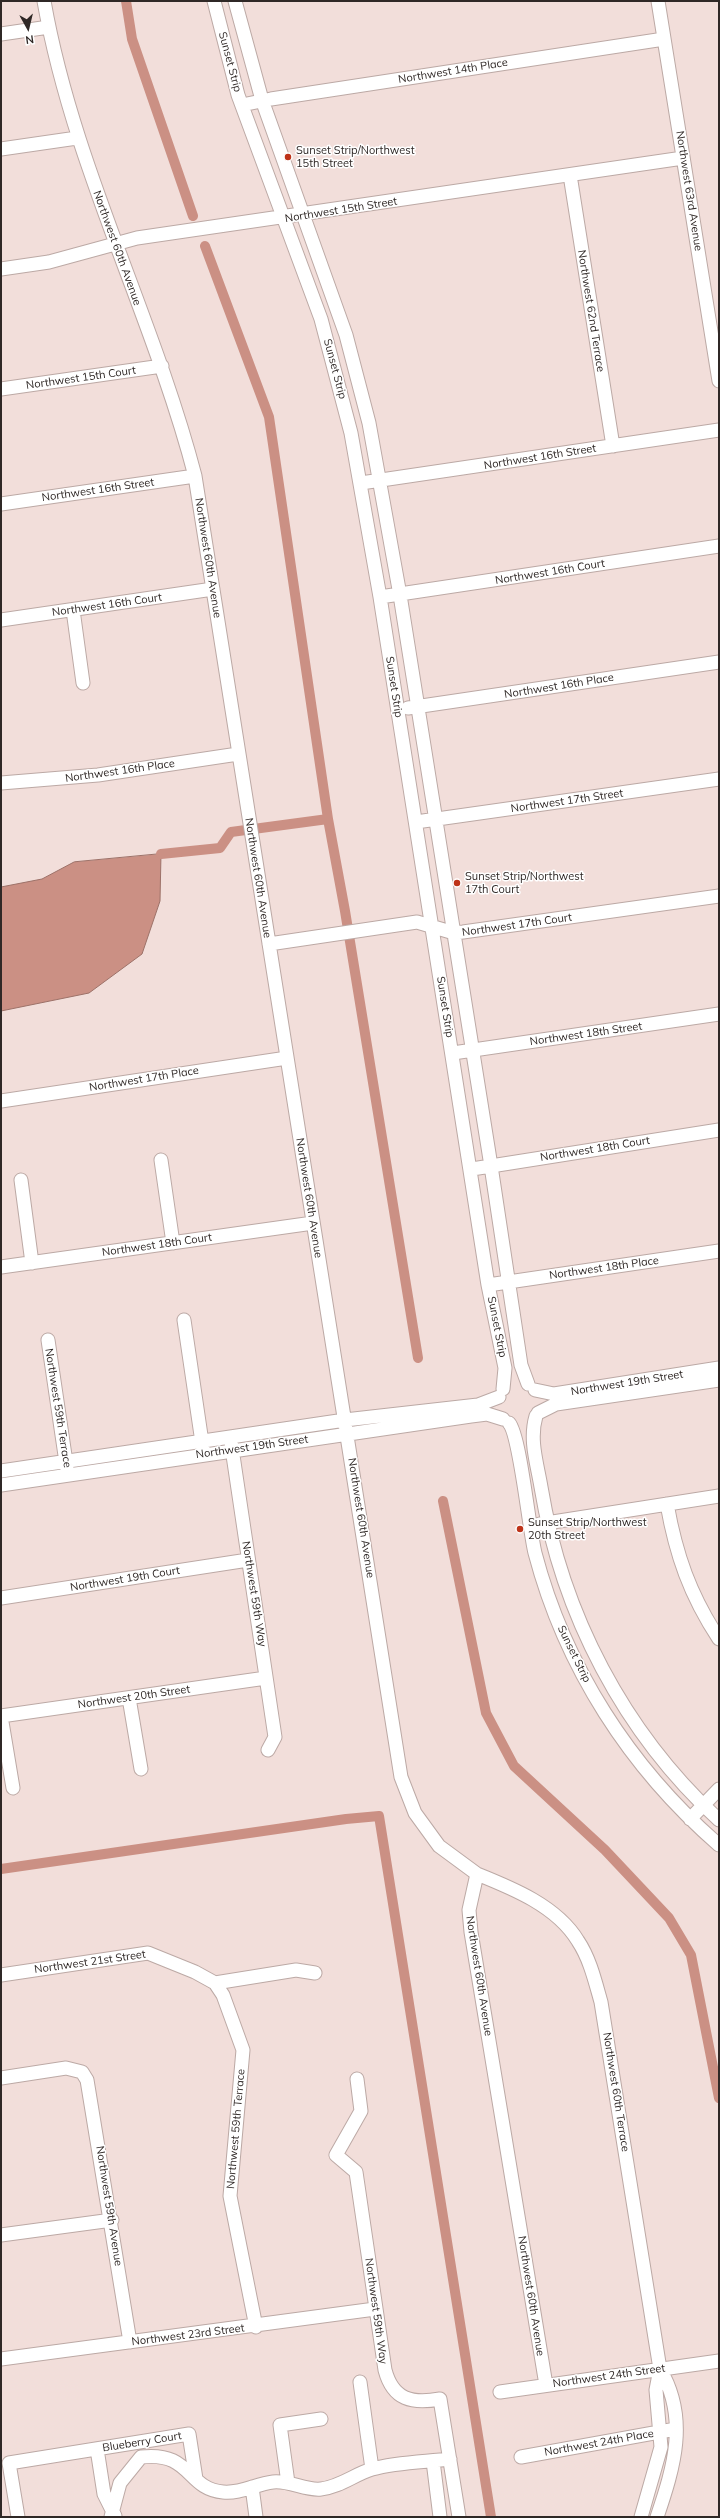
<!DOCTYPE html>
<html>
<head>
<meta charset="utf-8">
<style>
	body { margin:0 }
	#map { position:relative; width:720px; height:2518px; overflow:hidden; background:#f2deda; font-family:Mulish,sans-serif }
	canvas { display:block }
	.frame { position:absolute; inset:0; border:2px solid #2f2826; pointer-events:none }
	.north { position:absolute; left:8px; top:8px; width:40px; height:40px; -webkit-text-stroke:3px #fff; paint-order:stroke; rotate:172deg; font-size:11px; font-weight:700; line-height:16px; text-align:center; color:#2f2826 }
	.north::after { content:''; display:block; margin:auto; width:14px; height:18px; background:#2f2826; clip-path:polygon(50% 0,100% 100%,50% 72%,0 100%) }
</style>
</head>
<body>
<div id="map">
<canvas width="720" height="2518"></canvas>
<div class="frame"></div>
<div class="north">N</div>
</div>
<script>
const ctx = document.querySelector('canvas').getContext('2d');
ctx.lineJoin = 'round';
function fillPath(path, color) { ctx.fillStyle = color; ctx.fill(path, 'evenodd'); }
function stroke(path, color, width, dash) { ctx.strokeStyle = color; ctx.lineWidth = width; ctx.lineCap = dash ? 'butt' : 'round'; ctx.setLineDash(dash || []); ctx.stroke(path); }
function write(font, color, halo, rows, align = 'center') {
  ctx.font = font + ' Mulish,sans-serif'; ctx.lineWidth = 3; ctx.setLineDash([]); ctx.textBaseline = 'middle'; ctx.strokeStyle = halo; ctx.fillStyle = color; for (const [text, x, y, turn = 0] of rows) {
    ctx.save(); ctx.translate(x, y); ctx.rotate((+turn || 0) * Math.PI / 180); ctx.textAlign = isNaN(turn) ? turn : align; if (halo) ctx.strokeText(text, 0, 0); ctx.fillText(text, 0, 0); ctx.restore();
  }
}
const water = new Path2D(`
	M161,854L160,901L142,954L89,993L1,1011V887L42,879L74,862Z`);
const canal = new Path2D(`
	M126,1L132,39L193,216
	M205,246L269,417L328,819L345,911L418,1358
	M161,854L220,848L231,832L328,819
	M443,1501L486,1713L514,1766L605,1850L669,1918L691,1955L719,2098
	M1,1869L346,1819L379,1816L491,2517`);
const minor = new Path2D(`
	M44,1C73,166 153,315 195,476L401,1777L415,1813L439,1846L477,1874L469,1910L471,1932L546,2385
	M214,1L238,95L321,319L351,433L380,597L488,1285L505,1368L503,1389
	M235,1L262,100L346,335L369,423L400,595L491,1166L521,1365L528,1384
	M658,1L719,381
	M1,34L49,27
	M242,105L271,99L664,39
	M1,149L77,138
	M570,175L613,446
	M1,269L49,262L137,238L683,158
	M1,389L162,366
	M361,483L719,430
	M1,504L195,476
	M380,597L719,546
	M73,610L83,683
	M1,620L213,589
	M408,708L719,662
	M1,783L98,775L238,754
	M416,822L719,779
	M269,944L417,922L454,933L463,932L719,896
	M453,1053L719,1014
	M1,1101L287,1058
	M161,1160L173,1243
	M472,1169L719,1130
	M21,1180L32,1263
	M1,1267L313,1223
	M488,1285L719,1251
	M184,1320L203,1449
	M48,1340L67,1469
	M535,1390L554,1394L719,1368
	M538,1413L556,1404L719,1380
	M536,1416C529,1440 537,1463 541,1487C562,1614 624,1733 719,1820
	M509,1423C520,1435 529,1529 535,1553C565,1667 630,1768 719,1845
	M231,1442L275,1737L268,1750
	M1,1471L345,1420L478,1405L499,1397
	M1,1485L471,1416L487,1414L503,1419
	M667,1504C676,1555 690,1595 719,1639
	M540,1524L719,1496
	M1,1598L248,1560
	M129,1698L141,1769
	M1,1716L266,1678
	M1,1716L13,1788
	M690,1819L719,1789
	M477,1874C512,1888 557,1906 578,1941C590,1959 595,1981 601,2002L660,2369L656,2390L661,2447L641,2517
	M1,1975L148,1953L195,1972L215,1983L296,1970L315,1973
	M215,1983L223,1995L243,2050L230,2196L256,2327
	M1,2078L66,2068L82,2072L87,2080L130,2342
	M357,2079L361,2111L336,2155L356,2172L385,2370C393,2400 412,2404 440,2399L459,2517
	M1,2235L112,2220
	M1,2359L375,2309
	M360,2382L372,2469
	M500,2392L719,2361
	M97,2449L104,2494L115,2516
	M521,2457L676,2429
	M433,2461L440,2517
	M288,2483L280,2425L321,2419
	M252,2487L256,2517
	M18,2517L9,2463L189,2434L196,2479
	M111,2517L120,2483L141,2457C192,2451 186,2489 223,2492C240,2494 256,2484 273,2482C289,2480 306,2491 321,2489C340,2487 355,2474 372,2469C397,2462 425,2462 450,2459
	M657,2517C674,2467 689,2418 660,2369`);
const markers = [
	[288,157,4,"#be3319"],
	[457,883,4,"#be3319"],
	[520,1529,4,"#be3319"]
];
const streetNames = [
	["Sunset Strip",230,62,75],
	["Northwest 14th Place",453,71,-9],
	["Northwest 63rd Avenue",689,191,81],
	["Northwest 15th Street",341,210,-9],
	["Northwest 60th Avenue",117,248,70],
	["Northwest 62nd Terrace",591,311,81],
	["Sunset Strip",335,369,75],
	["Northwest 15th Court",81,378,-8],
	["Northwest 16th Street",540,457,-9],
	["Northwest 16th Street",98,490,-8],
	["Northwest 60th Avenue",208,558,81],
	["Northwest 16th Court",550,572,-9],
	["Northwest 16th Court",107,605,-8],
	["Northwest 16th Place",559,686,-9],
	["Sunset Strip",394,687,81],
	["Northwest 16th Place",120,771,-8],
	["Northwest 17th Street",567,801,-8],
	["Northwest 60th Avenue",258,878,81],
	["Northwest 17th Court",517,925,-8],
	["Sunset Strip",445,1007,81],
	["Northwest 18th Street",586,1034,-8],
	["Northwest 17th Place",144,1079,-9],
	["Northwest 18th Court",595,1149,-9],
	["Northwest 60th Avenue",309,1198,81],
	["Northwest 18th Court",157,1245,-8],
	["Northwest 18th Place",604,1268,-8],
	["Sunset Strip",497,1327,79],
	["Northwest 19th Street",627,1383,-9],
	["Northwest 59th Terrace",58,1408,81],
	["Northwest 19th Street",252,1447,-8],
	["Northwest 60th Avenue",361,1518,81],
	["Northwest 19th Court",125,1579,-9],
	["Northwest 59th Way",254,1594,81],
	["Sunset Strip",574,1654,64],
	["Northwest 20th Street",134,1697,-8],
	["Northwest 21st Street",90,1962,-8],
	["Northwest 60th Avenue",479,1976,81],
	["Northwest 60th Terrace",616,2092,81],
	["Northwest 59th Terrace",236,2129,-85],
	["Northwest 59th Avenue",109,2206,81],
	["Northwest 60th Avenue",531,2296,81],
	["Northwest 59th Way",376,2311,82],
	["Northwest 23rd Street",188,2335,-7],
	["Northwest 24th Street",609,2376,-8],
	["Blueberry Court",142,2442,-9],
	["Northwest 24th Place",599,2443,-10]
];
const poiNames = [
	["Sunset Strip/Northwest",296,151],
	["15th Street",296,164],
	["Sunset Strip/Northwest",465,877],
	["17th Court",465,890],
	["Sunset Strip/Northwest",528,1523],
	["20th Street",528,1536]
];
fillPath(water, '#cb9084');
stroke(water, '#9c7168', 1);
stroke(canal, '#cb9084', 10);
stroke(minor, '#bca9a5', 15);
stroke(minor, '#fff', 13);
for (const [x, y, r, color] of markers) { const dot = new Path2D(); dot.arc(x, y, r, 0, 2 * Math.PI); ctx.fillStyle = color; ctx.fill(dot); stroke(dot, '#fff', 1.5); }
write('11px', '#2f2826', '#fff', streetNames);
write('11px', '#2f2826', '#fff', poiNames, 'left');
</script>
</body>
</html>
